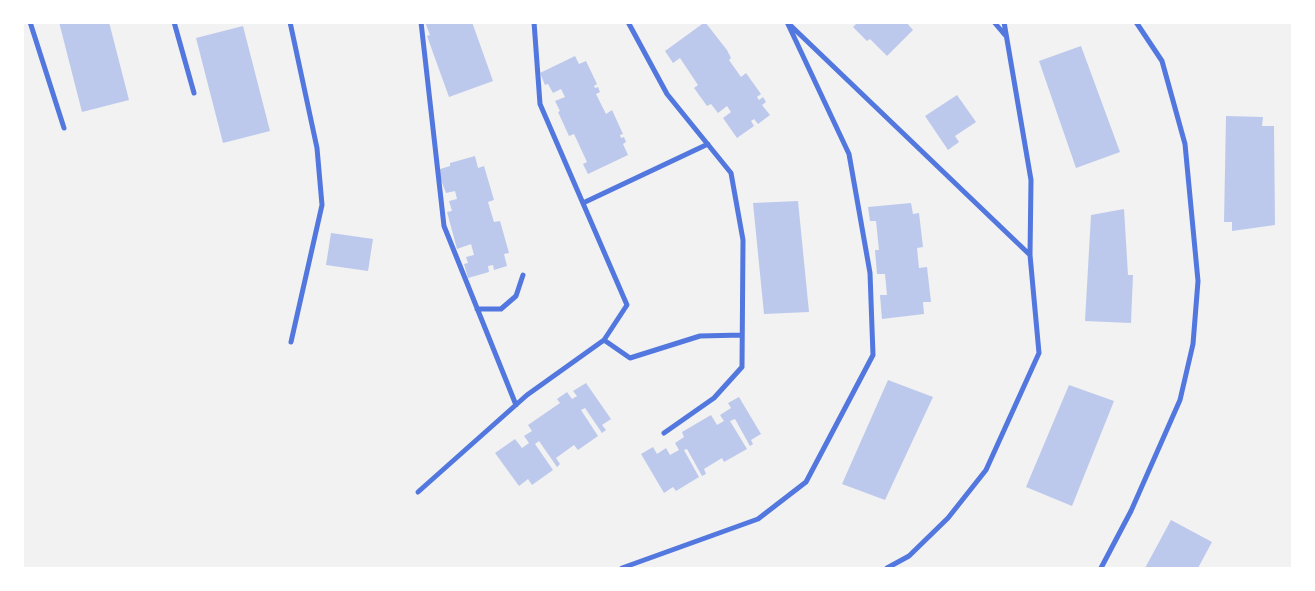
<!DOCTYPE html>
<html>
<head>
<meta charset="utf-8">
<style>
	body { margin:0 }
	#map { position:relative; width:1315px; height:591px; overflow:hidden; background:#f2f2f2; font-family:"Varela Round",sans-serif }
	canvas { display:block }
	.frame { position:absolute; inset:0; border:24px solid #fff; pointer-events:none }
</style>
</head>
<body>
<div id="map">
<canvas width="1315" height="591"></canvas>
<div class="frame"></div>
</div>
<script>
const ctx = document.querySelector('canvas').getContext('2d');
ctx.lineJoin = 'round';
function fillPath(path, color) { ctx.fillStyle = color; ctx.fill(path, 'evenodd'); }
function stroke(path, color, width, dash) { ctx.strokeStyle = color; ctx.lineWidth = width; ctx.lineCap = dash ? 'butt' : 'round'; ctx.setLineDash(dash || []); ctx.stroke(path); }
const building = new Path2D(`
	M59,22H109L129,100L82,112Z
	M425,22H472L493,81L449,97L427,36L430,35Z
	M705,22L727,50L731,58L729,60L741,77L746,73L761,94L757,97L759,100L763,97L766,102L762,105L770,115L758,124L754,119L751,121L754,126L737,138L723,118L731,112L727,106L718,113L711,104L707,106L694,88L698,85L680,58L673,63L665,51Z
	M855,22H906L913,30L887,56L870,39L867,41L853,27L856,24Z
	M243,26L270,131L223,143L196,38Z
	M1081,46L1120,152L1076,168L1039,61Z
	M575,56L579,64L586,61L597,84L594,86L595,88L598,87L600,92L596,94L606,114L612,110L623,134L620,135L621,138L624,137L626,142L623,144L628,155L588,174L583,164L587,162L574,134L569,136L558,112L560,111L555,101L565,97L561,89L553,93L548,84L545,85L540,73Z
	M957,95L976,122L955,136L959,142L948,150L925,116Z
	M1226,116L1263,117L1262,126H1274L1275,225L1232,231V222H1224Z
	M475,156L478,168L484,166L494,200L488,202L494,222L500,221L509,253L504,254L507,266L494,270L493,265L488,266L489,272L468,278L464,264L468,263L466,257L474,255L471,244L457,249L447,212L452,211L449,201L457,199L455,191L446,193L437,170L450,166V163Z
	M798,201L809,312L764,314L753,203Z
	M911,203L913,214L919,213L923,247L917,248L919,268L927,267L931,302H923L924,314L882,319L880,295H887L885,274H877L875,250H879L876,221H870L868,207Z
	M1124,209L1128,275H1133L1131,323L1085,321L1091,215Z
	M331,233L373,239L368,271L326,265Z
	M888,380L933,397L885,500L842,484Z
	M586,383L611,419L602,425L606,430L602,433L585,408L581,410L598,436L578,450L574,445L556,458L560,464L557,467L539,441L535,444L553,470L532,485L528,479L519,486L495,453L515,439L522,448L529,443L524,436L532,431L528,425L560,403L557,399L567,392L572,399L577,396L573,391Z
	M1069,385L1114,401L1072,506L1026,487Z
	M739,397L761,434L751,440L753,444L750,446L735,419L730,421L747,449L724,462L722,458L704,469L706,474L702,476L687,449L684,450L699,477L676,491L673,487L664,493L641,454L653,447L657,454L666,448L670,455L679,450L675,443L684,437L682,432L711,415L717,425L724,421L720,415L731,408L728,403Z
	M1171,520L1212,542L1198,568H1145Z`);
const minor = new Path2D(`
	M30,22L64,128
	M174,22L194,93
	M290,22L317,148L322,205L291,342
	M421,22L444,226L516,405
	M628,22L667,94L731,173L743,240L742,367L714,398L664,433
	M994,22L1005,35
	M788,23L1030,255
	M583,203L708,144
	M477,309H501L516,296L523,275
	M604,340L630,358L700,336L742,335
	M418,492L527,395L604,340L627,305L540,104L534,22
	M622,568L758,519L806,482L873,355L870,273L849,154L787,22
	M887,568L909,556L948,518L986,470L1039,353L1030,255L1031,180L1004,22
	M1101,568L1131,511L1180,400L1193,344L1198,281L1185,144L1162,61L1136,22`);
fillPath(building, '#bdc9ec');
stroke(minor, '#5277de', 5);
</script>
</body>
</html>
